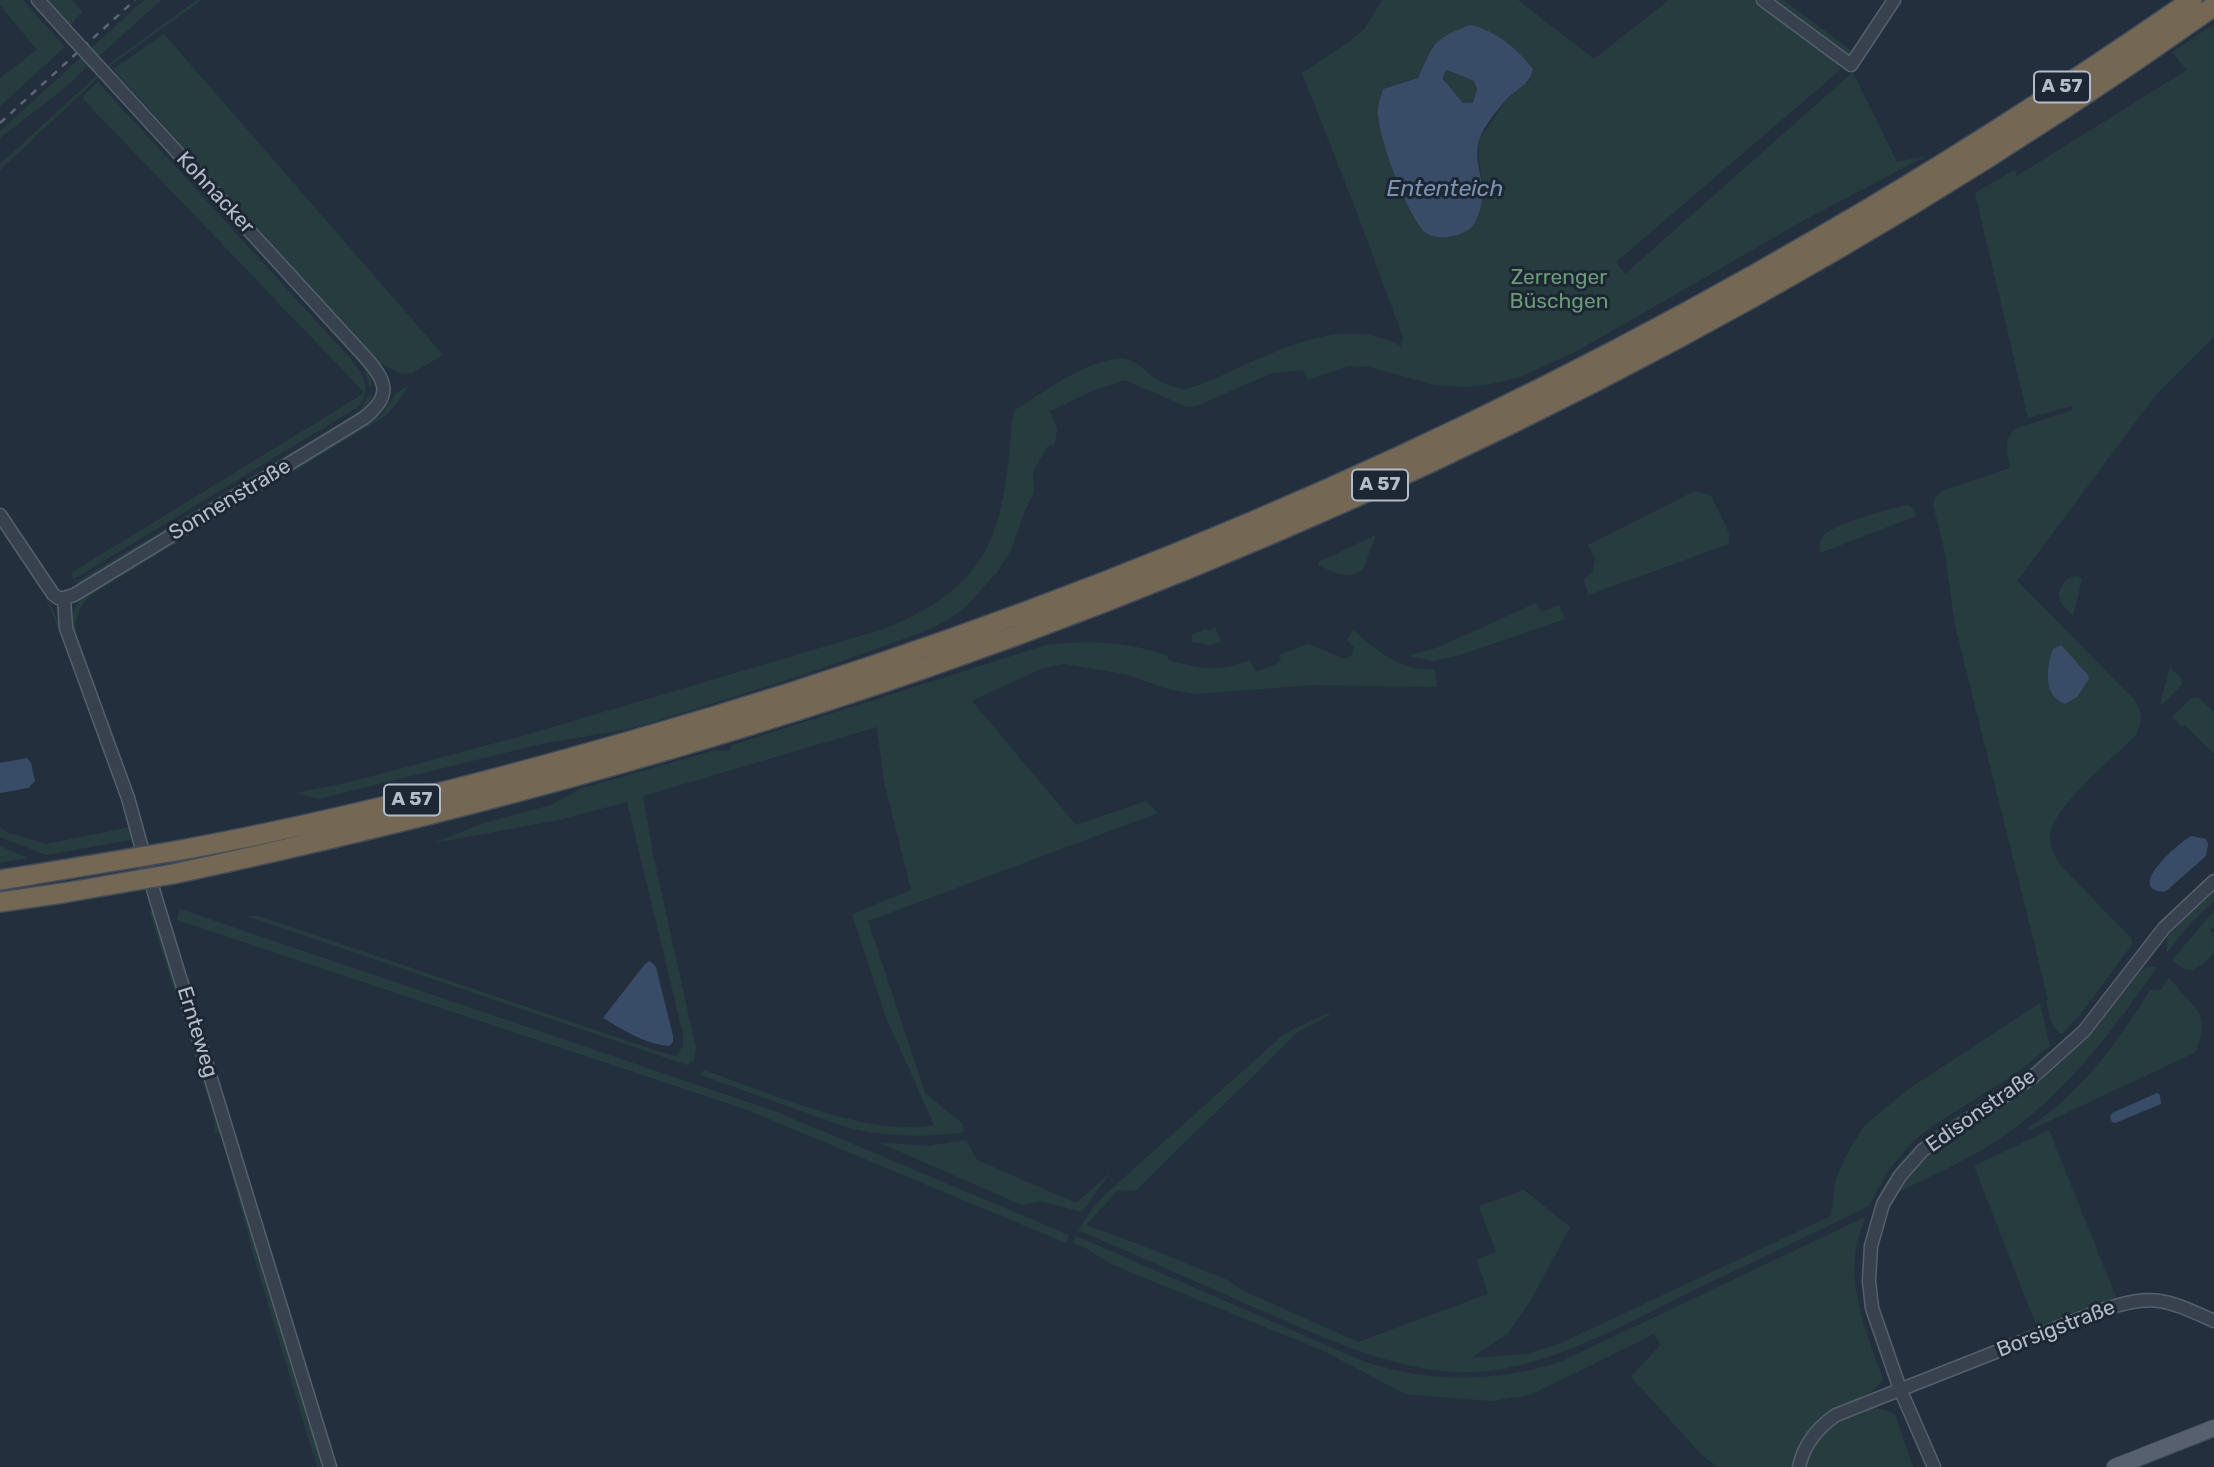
<!DOCTYPE html>
<html>
<head>
<meta charset="utf-8">
<style>
	body { margin:0 }
	canvas { display:block; background:#242f3e }
</style>
</head>
<body>
<canvas width="2214" height="1467"></canvas>
<script>
const ctx = document.querySelector('canvas').getContext('2d');
ctx.lineJoin = 'round';
function fillPath(path, color) { ctx.fillStyle = color; ctx.fill(path, 'evenodd'); }
function stroke(path, color, width, dash) { ctx.strokeStyle = color; ctx.lineWidth = width; ctx.lineCap = dash ? 'butt' : 'round'; ctx.setLineDash(dash || []); ctx.stroke(path); }
function write(font, color, halo, rows, align = 'center') {
  ctx.font = font + ' Rubik,sans-serif'; ctx.lineWidth = 6; ctx.setLineDash([]); ctx.textBaseline = 'middle'; ctx.strokeStyle = halo; ctx.fillStyle = color; for (const [text, x, y, turn = 0] of rows) {
    ctx.save(); ctx.translate(x, y); ctx.rotate((+turn || 0) * Math.PI / 180); ctx.textAlign = isNaN(turn) ? turn : align; if (halo) ctx.strokeText(text, 0, 0); ctx.fillText(text, 0, 0); ctx.restore();
  }
}
const green = new Path2D(`
	M0,0H23L65,47L0,106V78L37,50L0,5Z
	M45,0H72L82,11L70,27Z
	M144,0H161L62,90L0,138V131Z
	M197,0H202L115,62L0,170V164L113,61Z
	M1382,0H1518L1594,59L1669,0H1783L1855,53L1842,61L1839,71L1616,262L1625,274L1853,72L1897,162L1926,156L1808,218L1577,351L1520,377L1491,384L1464,387L1435,385L1369,367L1348,366L1308,380L1303,370L1272,373L1196,406L1187,407L1125,380L1092,391L1050,411L1057,429L1055,443L1047,447L1033,472L1034,493L1025,510L1011,550L997,572L965,608L944,622L923,632L800,676L634,728L541,744L318,799L296,793L346,783L529,734L884,629C994,585 1004,529 1012,420L1015,410C1043,393 1092,356 1125,359C1137,361 1144,370 1153,377C1162,383 1173,387 1184,390C1251,370 1329,307 1401,346L1403,337L1354,205L1302,73L1350,41L1365,28ZM1433,45L1531,79L1506,100L1479,140V160L1484,194L1478,216L1383,89L1418,78Z
	M2214,24V337L2155,396L2017,581L2135,700C2142,713 2143,723 2135,736C2114,757 2053,807 2050,835C2049,847 2055,856 2061,866L2131,938L2133,943L2080,1015L2062,1034C2050,1028 2049,1013 2046,1000L2048,999L1955,625L1945,553L1933,504L1935,498L1942,491L2010,468C2008,453 2003,441 2014,429L2073,410L2071,406L2028,418L1975,193L2014,170L2017,176L2187,70L2172,52Z
	M164,34L443,355L412,373L402,374L377,362L113,69Z
	M1447,70L1474,81L1477,89L1473,103L1466,104C1457,99 1446,86 1443,75Z
	M98,82L350,358C363,374 373,389 358,407L74,579L71,573L363,394V391L83,99L84,95Z
	M131,108L364,364L371,379L372,388H370L364,368L355,358L129,110Z
	M410,385L393,408L385,416L91,595C76,610 74,621 76,642C68,618 71,608 90,591L382,414L395,394Z
	M369,395H372L369,404L355,417L81,584L75,583L350,417L360,410Z
	M1695,491L1711,496L1729,533V544L1588,595L1584,579L1593,571L1595,558L1588,545Z
	M1908,505L1914,509L1916,516L1820,553C1820,547 1819,541 1823,536C1833,524 1891,508 1908,505Z
	M1376,535L1363,570C1346,580 1335,573 1319,565V562Z
	M2078,576L2082,579L2073,616C2065,607 2052,597 2063,584C2067,579 2071,576 2078,576Z
	M42,588L63,631L136,839L46,855L0,837V828L9,833L46,844L131,827L74,668Z
	M1536,603L1542,612L1559,605L1565,619L1460,655L1434,661L1408,656L1439,647Z
	M1215,627L1221,642L1210,645L1192,642V635L1205,629L1210,631Z
	M1353,630C1378,651 1400,672 1435,669L1437,687L1314,685L1195,694L1164,688L1125,674L1065,664L1040,669L972,701L1076,825L1146,801L1158,813L868,921L925,1093L962,1123L964,1132C925,1138 887,1137 849,1128L700,1075L704,1070C764,1091 873,1139 934,1125L885,1015L852,914L911,890L884,782L877,727L643,796L653,854L696,1049L694,1060L687,1065L247,916H258L654,1050L676,1056L683,1046V1034L627,802L559,820L435,843L481,824L551,805L580,789L715,750L730,751L732,745L1046,645C1089,640 1126,641 1168,656V660C1200,669 1218,673 1250,660L1256,672L1281,662L1279,655L1309,644L1344,659L1351,656L1354,647L1347,640Z
	M2170,667L2181,678L2182,685L2162,705L2160,704Z
	M2198,697L2214,712V754L2185,725L2182,727L2172,717L2191,698Z
	M0,846L28,858L0,863Z
	M2214,888V901L2188,926L2166,954L2167,937Z
	M180,909L777,1112L1069,1235L1066,1243L745,1109L177,920Z
	M149,910L155,912L221,1131L218,1133H214L215,1120Z
	M2214,911V927L2210,931L2214,934V953L2203,964L2192,970L2184,969L2172,960Z
	M2147,967H2157C2114,1029 2069,1089 2008,1133C1973,1158 1933,1175 1894,1194L1925,1155L2090,1032L2140,971Z
	M2169,978L2199,1012C2205,1025 2200,1039 2196,1052L2030,1130L2028,1128C2081,1093 2118,1042 2150,990H2161Z
	M2040,1003L2050,1046L2014,1075L1937,1123L1912,1142L1888,1171L1869,1206C1810,1235 1751,1263 1692,1291C1620,1326 1535,1377 1453,1372C1384,1367 1321,1336 1258,1309C1198,1282 1138,1256 1078,1230L1094,1206L1108,1192L1284,1034L1327,1013L1330,1015L1299,1031L1135,1191L1118,1190L1086,1225L1151,1249L1225,1279L1244,1291L1358,1342L1488,1294L1477,1260L1496,1252L1479,1206L1524,1190L1570,1227L1531,1300L1508,1333L1471,1358L1526,1354L1561,1343L1831,1216L1835,1182L1846,1156L1864,1126L1907,1090Z
	M2049,1051L2046,1059L2039,1066L1917,1148L1880,1201L1875,1203C1906,1140 1934,1133 1988,1097C2010,1083 2030,1068 2049,1051Z
	M2049,1130L2116,1297L2041,1329L2037,1327L1974,1166Z
	M966,1140L977,1160L1076,1203L1110,1173L1082,1212L1040,1201L1022,1205L878,1142L926,1146Z
	M223,1141L228,1143L326,1467H317L254,1257Z
	M1865,1217C1862,1227 1858,1238 1856,1249C1849,1294 1868,1337 1883,1379C1872,1395 1860,1398 1843,1406C1816,1418 1800,1438 1794,1467H1718L1702,1455L1631,1377L1660,1345L1654,1334L1530,1395L1491,1401L1405,1394L1324,1351L1147,1279L1109,1263L1084,1247L1072,1243L1076,1236L1365,1362C1431,1383 1496,1383 1562,1361Z
	M1869,1408L1881,1409L1895,1414L1913,1467H1805C1815,1430 1835,1421 1869,1408Z`);
const water = new Path2D(`
	M1470,25C1496,30 1517,49 1533,69C1530,85 1516,89 1506,100C1497,110 1483,127 1479,140C1471,169 1494,188 1474,224C1470,231 1460,235 1452,236C1443,238 1434,238 1426,233C1408,218 1376,133 1378,109C1378,103 1382,95 1383,89L1418,78C1435,43 1431,40 1470,25ZM1447,70L1474,81L1477,89L1473,103H1463L1443,79L1444,73Z
	M2061,645L2088,675L2089,679L2077,697L2065,704C2043,697 2046,666 2053,649Z
	M27,758L31,763L35,781L28,788L0,793V763Z
	M2191,836L2206,839L2208,844L2206,856L2166,891C2161,892 2155,892 2151,887C2143,873 2181,842 2191,836Z
	M650,961L656,967L673,1036V1042L669,1046C645,1044 623,1030 603,1018L645,964Z
	M2157,1093L2160,1095L2161,1104L2115,1123L2112,1122L2110,1117L2112,1113Z`);
const minor = new Path2D(`
	M38,0L68,33
	M1763,0L1851,65L1894,0
	M0,515L53,594L58,598H64
	M64,598L66,628L128,798L155,896L330,1467
	M64,598L74,595L364,418C392,396 387,382 366,358L112,81
	M1799,1467C1804,1444 1817,1428 1836,1415L2102,1310C2154,1293 2165,1299 2214,1321
	M1934,1467L1900,1389L1872,1308L1869,1281L1871,1246L1883,1204L1900,1176L1923,1150L2033,1077L2084,1031L2164,928L2214,881`);
const major = new Path2D(`
	M2115,1467L2214,1428`);
const highway = new Path2D(`
	M170,852C326,824 481,784 634,740C1050,621 1453,452 1827,233C1952,161 2073,82 2192,0
	M173,874C430,819 683,752 931,666C1385,508 1822,285 2214,6
	M0,880L31,875
	M0,902L63,893`);
const rail = new Path2D(`
	M0,123L135,0`);
const minorBridge = new Path2D(`
	M68,33L112,81`);
const highwayBridge = new Path2D(`
	M31,875L170,852
	M63,893L173,874`);
const shields = [
	[2062,87,56],
	[1380,485,56],
	[412,800,56]
];
const shieldNames = [
	["A 57",2062,87],
	["A 57",1380,485],
	["A 57",412,800]
];
const streetNames = [
	["Kohnacker",215,193,47],
	["Sonnenstraße",230,500,-31],
	["Ernteweg",197,1032,73],
	["Edisonstraße",1981,1111,-35],
	["Borsigstraße",2056,1329,-21]
];
const parkNames = [
	["Zerrenger",1559,278],
	["Büschgen",1559,302]
];
const waterNames = [
	["Ententeich",1445,189]
];
fillPath(green, '#263c3f');
fillPath(water, '#394c67');
stroke(minor, '#565f6c', 15);
stroke(major, '#414a57', 18);
stroke(highway, '#434c59', 22);
stroke(minor, '#38414e', 12);
stroke(major, '#56606e', 16);
stroke(highway, '#746855', 19);
stroke(rail, '#5a6575', 2.5, [7, 7]);
stroke(minorBridge, '#565f6c', 15, []);
stroke(highwayBridge, '#434c59', 22, []);
stroke(minorBridge, '#38414e', 12);
stroke(highwayBridge, '#746855', 19);
for (const [x, y, w] of shields) { const box = new Path2D(); box.roundRect(x - w / 2, y - 15.5, w, 31, 5); ctx.fillStyle = '#1d2633'; ctx.fill(box); stroke(box, '#b4bcc9', 2); }
write('bold 19px', '#b4bcc9', null, shieldNames);
write('21px', '#b4bcc9', '#1d2633', streetNames);
write('21px', '#6b9a76', '#1d2633', parkNames);
write('italic 23px', '#7c92b1', '#1d2633', waterNames);
</script>
</body>
</html>
